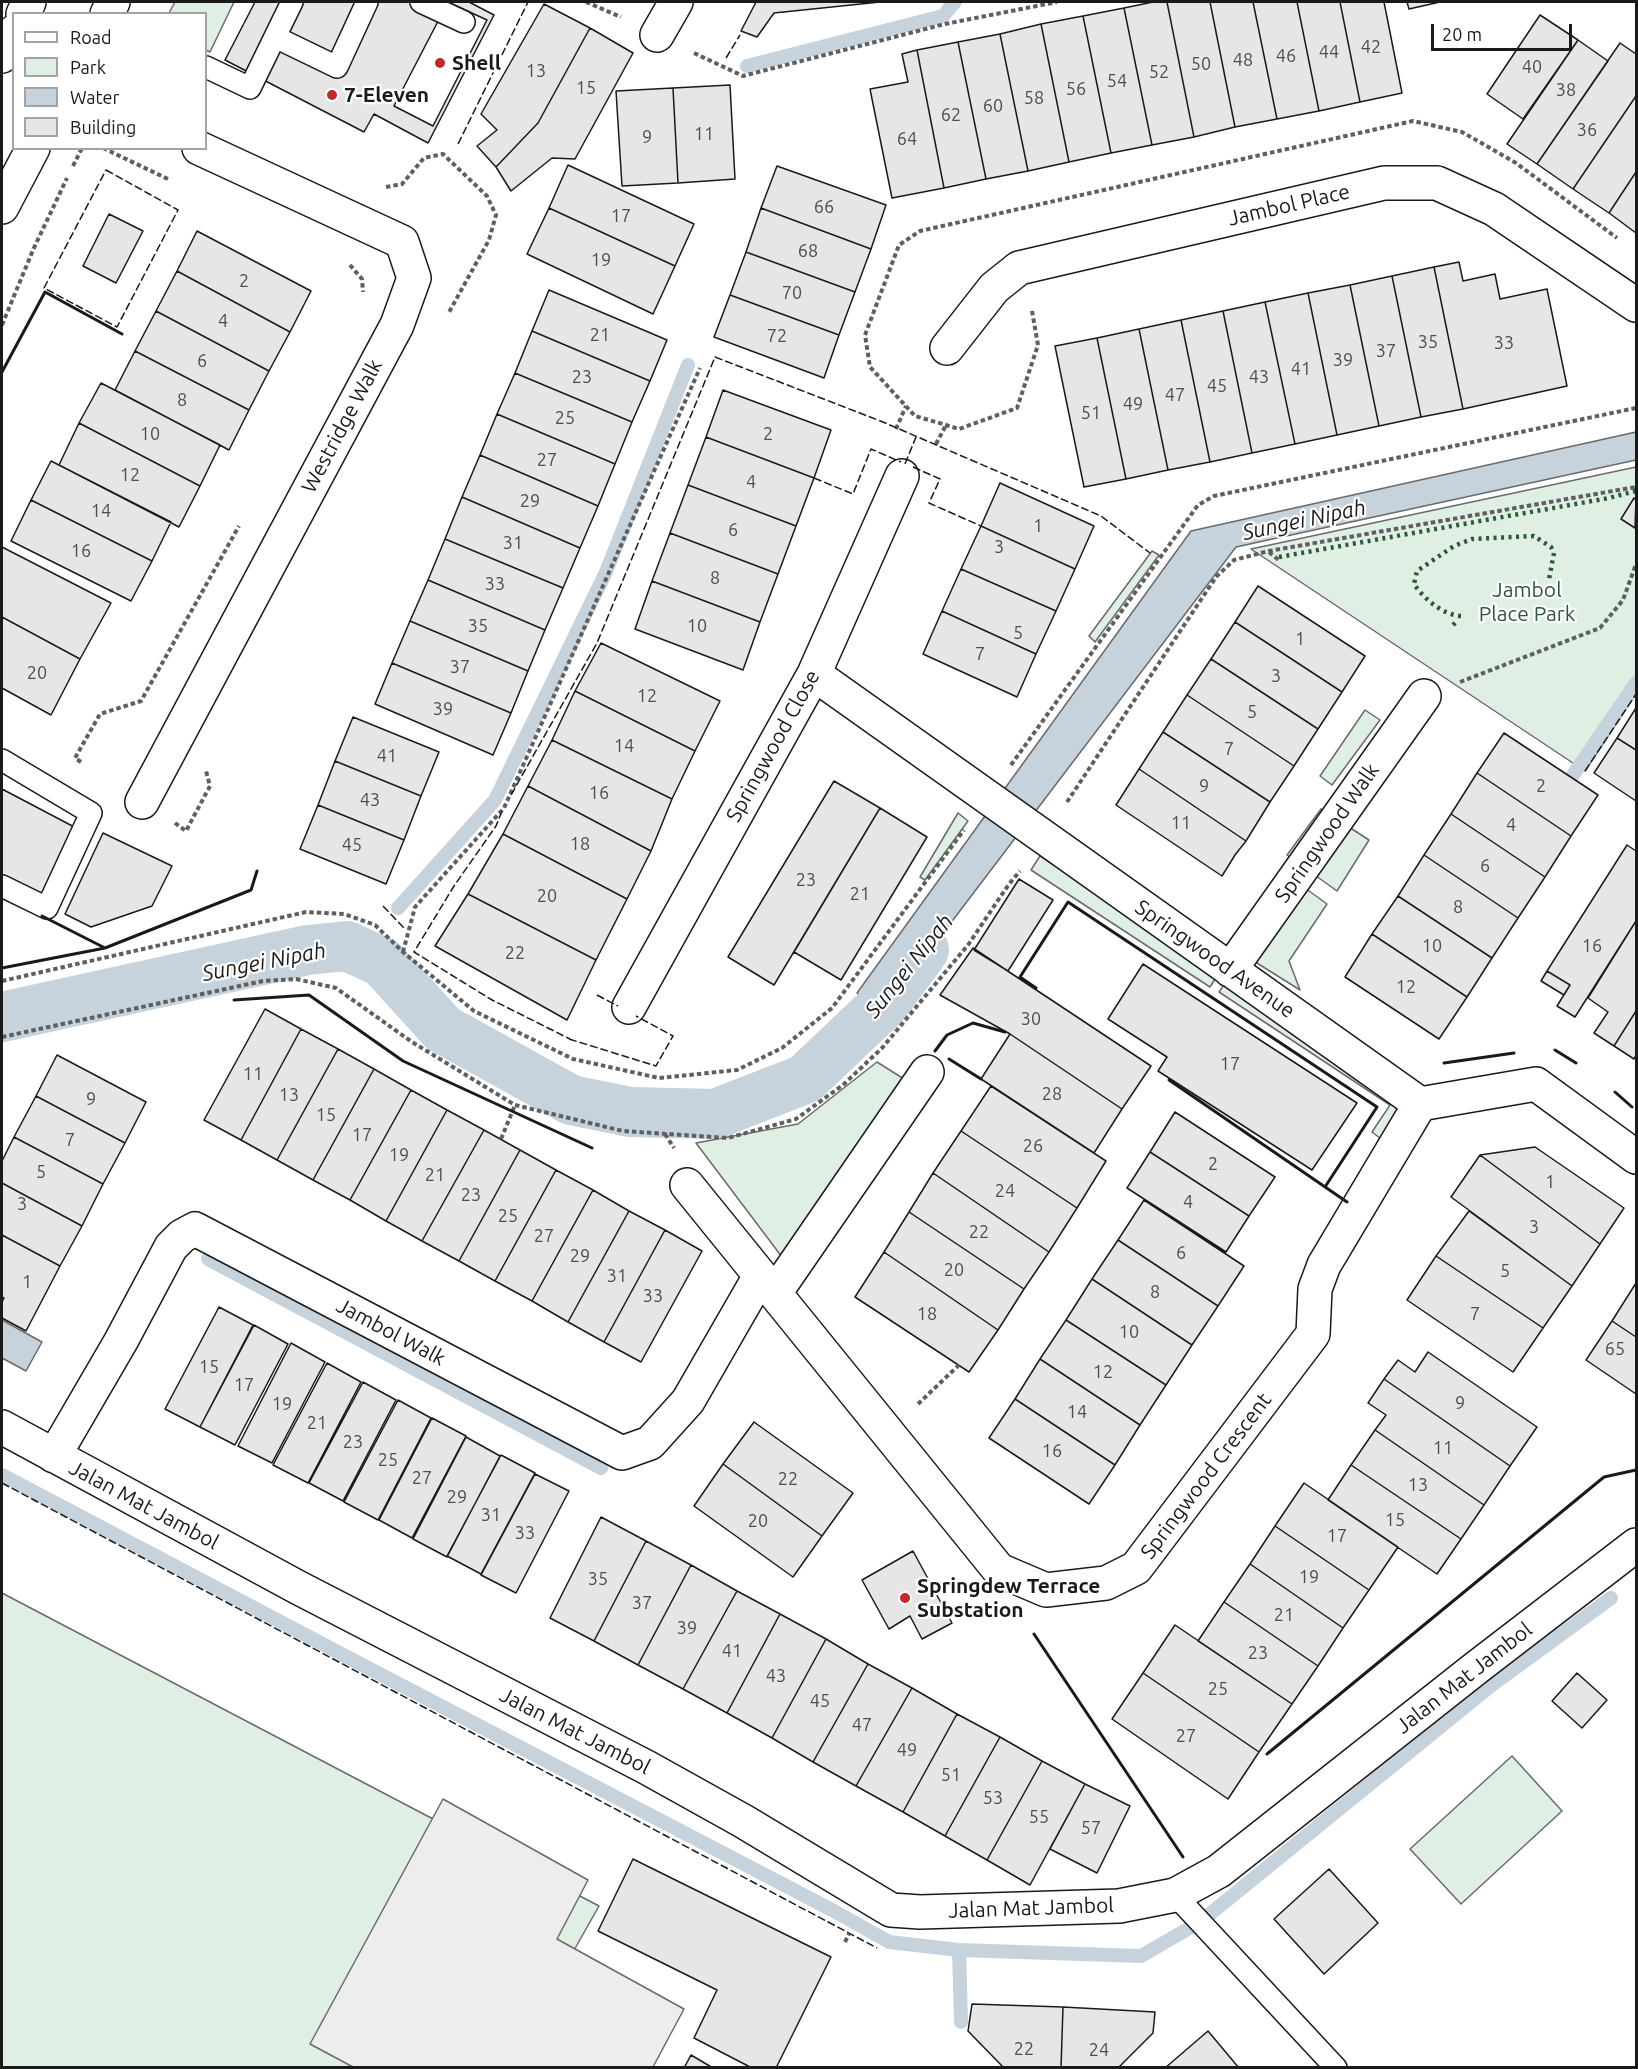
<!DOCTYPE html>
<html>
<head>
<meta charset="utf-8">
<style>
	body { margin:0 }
	#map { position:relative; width:1638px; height:2069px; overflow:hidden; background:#fff; font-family:Ubuntu,sans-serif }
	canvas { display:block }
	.frame { position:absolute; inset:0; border:3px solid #1a1a1a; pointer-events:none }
	.legend { position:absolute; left:12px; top:12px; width:195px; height:138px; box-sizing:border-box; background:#fff; border:2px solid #a3a3a3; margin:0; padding:8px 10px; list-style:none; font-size:18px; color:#1a1a1a }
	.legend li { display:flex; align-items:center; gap:12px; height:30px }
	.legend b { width:30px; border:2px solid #a3a3a3 }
	.scale { position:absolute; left:1431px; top:24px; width:141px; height:27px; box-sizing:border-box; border:3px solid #1a1a1a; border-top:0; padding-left:8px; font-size:18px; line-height:21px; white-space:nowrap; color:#1a1a1a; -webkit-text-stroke:4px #fff; paint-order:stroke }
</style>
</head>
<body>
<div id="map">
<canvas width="1638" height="2069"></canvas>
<div class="frame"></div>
<ul class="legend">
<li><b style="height:8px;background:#fff"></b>Road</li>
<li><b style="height:16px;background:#e0efe3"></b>Park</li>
<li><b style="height:16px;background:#c6d2dc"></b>Water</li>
<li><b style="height:16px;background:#e6e6e6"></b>Building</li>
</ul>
<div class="scale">20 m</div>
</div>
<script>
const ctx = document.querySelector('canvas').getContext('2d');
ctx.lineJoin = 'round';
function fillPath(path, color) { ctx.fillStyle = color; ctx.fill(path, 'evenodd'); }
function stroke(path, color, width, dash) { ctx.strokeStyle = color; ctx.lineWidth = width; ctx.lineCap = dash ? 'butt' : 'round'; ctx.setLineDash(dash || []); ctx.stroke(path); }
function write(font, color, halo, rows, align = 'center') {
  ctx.font = font + ' Ubuntu,sans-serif'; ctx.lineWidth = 4.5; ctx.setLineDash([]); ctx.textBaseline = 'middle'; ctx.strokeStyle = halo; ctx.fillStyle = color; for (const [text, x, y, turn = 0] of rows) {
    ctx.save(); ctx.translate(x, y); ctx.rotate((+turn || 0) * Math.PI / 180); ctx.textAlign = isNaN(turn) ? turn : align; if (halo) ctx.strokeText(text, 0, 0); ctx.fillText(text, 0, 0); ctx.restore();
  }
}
const green = new Path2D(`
	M175,2H234L210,52L206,50V14L169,13Z
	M1636,467V694L1585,771L1251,549Z
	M1152,551L1159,555L1095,642L1089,636Z
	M1365,710L1380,720L1332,785L1320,776Z
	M1321,809L1369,840L1337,891L1287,855Z
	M958,813L968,821L925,880L920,877Z
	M1040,856L1406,1101L1381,1139L1372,1132L1390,1105L1219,992L1226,982L1217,976L1210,987L1031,870Z
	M1294,880L1327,904L1289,961L1300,990L1241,953Z
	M877,1062L904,1079L782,1257L696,1143L798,1124Z
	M2,1593L599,1906L508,2067H2Z
	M1512,1756L1562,1811L1461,1904L1410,1849Z`);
const parking = new Path2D(`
	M443,1799L588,1880L557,1939L684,2009L653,2067H353L310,2044Z`);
const water = new Path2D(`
	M1636,432V460L1236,547L887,1007L857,993L1191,531Z
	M2,1320L42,1342L26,1371L2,1358Z`);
const stream = new Path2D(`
	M747,66L943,16L955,2
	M1571,778L1636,683
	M398,908L495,800L606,572L688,365
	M208,1259L601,1468
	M2,1475L349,1658L834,1911L889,1942L959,1950L1141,1956L1200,1922L1493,1684L1611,1598
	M959,1950L961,2022`);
const canal = new Path2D(`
	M2,1017L308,950L347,946L382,962L443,1029L571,1100L630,1112L715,1114L805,1079L884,1004L924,950`);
const building = new Path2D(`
	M255,2H469L494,15L428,143L374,114L364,132L225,60Z
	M448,2L487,20L433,126L394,106Z
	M756,2H880L774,13L757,37L741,31Z
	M1153,2H1167L1194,137L1152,145L1124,8Z
	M1167,2H1210L1235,127L1194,137Z
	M1210,2H1253L1277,119L1235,127Z
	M1253,2H1297L1319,111L1277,119Z
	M1297,2H1340L1360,102L1319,111Z
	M1340,2H1384L1402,93L1360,102Z
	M1407,2H1440L1409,9Z
	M544,4L590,28L538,123L496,167L477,146L497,130L481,114Z
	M1124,8L1152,145L1111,153L1083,16Z
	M1540,15L1578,40L1523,119L1487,94Z
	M1083,16L1111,153L1069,162L1041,24Z
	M1041,24L1069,162L1028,171L1000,34Z
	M590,28L633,53L575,159L552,158L511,191L496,167L538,123Z
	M1000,34L1028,171L986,179L958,42Z
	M1578,40L1608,61L1537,164L1507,144Z
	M958,42L986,179L944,188L917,50Z
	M1620,43L1636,54V96L1573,189L1537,164Z
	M917,50L944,188L892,198L870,89L908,82L902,54Z
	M730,85L735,179L678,183L673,88Z
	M673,88L678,183L622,186L616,91Z
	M1636,96V172L1609,213L1573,189Z
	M568,165L694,224L675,266L549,208Z
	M777,166L886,205L871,249L761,208Z
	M1636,172V233L1609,213Z
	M549,208L675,266L653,314L527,254Z
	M761,208L871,249L855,292L746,252Z
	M109,214L143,231L116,283L83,266Z
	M197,231L311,291L290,332L177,271Z
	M746,252L855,292L839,335L730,295Z
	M1459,262L1463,281L1495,274L1500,299L1547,289L1567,386L1463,409L1434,267Z
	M1434,267L1463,409L1421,417L1392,276Z
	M177,271L290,332L269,371L156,311Z
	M1392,276L1421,417L1379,426L1350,285Z
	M1350,285L1379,426L1337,435L1308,293Z
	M549,290L667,340L650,381L532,331Z
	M1308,293L1337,435L1295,444L1265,302Z
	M730,295L839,335L824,378L714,337Z
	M1265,302L1295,444L1252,453L1223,311Z
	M156,311L269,371L249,410L135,351Z
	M1223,311L1252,453L1210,462L1181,320Z
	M1181,320L1210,462L1168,470L1139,329Z
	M1139,329L1168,470L1126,479L1097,338Z
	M532,331L650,381L632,422L515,373Z
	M1097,338L1126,479L1084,487L1055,346Z
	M135,351L249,410L229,450L115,390Z
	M515,373L632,422L615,464L497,414Z
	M101,383L220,445L200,486L79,423Z
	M723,390L831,430L814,478L706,437Z
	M497,414L615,464L598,506L480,455Z
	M79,423L200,486L179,527L59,465Z
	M706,437L814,478L796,526L688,485Z
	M480,455L598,506L580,548L462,497Z
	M51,461L171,522L152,561L31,500Z
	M1000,483L1094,526L1075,569L981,526Z
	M688,485L796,526L778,574L670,533Z
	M462,497L580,548L563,588L445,539Z
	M1634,498L1636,500L1635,528L1621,519Z
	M31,500L152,561L131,601L11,541Z
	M981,526L1075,569L1056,611L961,569Z
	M670,533L778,574L760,622L652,581Z
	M445,539L563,588L545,630L428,580Z
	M2,547L111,603L80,659L2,617Z
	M961,569L1056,611L1036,654L942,611Z
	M428,580L545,630L528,671L410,621Z
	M652,581L760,622L743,670L635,629Z
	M1258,586L1365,656L1342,692L1235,622Z
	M942,611L1036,654L1017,697L923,654Z
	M2,617L80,659L51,715L2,688Z
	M410,621L528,671L511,713L392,663Z
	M1235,622L1342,692L1318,729L1211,659Z
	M601,643L720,701L695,751L575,691Z
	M1211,659L1318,729L1294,766L1187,695Z
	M392,663L511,713L493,755L375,704Z
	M575,691L695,751L672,799L552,740Z
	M1187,695L1294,766L1270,802L1163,732Z
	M1636,708V750L1617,738Z
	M353,717L439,752L421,796L335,761Z
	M1163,732L1270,802L1246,841L1139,769Z
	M1504,733L1598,795L1571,836L1477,773Z
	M1617,738L1636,750V801L1594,773Z
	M552,740L672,799L651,851L528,786Z
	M335,761L421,796L404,840L318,805Z
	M1139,769L1246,841L1235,855L1222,876L1116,805Z
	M1477,773L1571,836L1545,877L1451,814Z
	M834,781L880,808L774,985L728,957Z
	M528,786L651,851L627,899L503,834Z
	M2,789L80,830L40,910L2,890Z
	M318,805L404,840L386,884L300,849Z
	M880,808L927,837L841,980L794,952Z
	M1451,814L1545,877L1518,918L1424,855Z
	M103,833L172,866L152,906L91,927L65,914Z
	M503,834L627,899L596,960L468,894Z
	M1627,845L1636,851V921L1575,1017L1557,1006L1570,985L1547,971Z
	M1424,855L1518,918L1492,958L1398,896Z
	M1019,879L1053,900L1008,971L974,950Z
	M468,894L596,960L567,1020L435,946Z
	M1398,896L1492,958L1467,997L1372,934Z
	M1636,921V1011L1614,1046L1594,1033L1608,1012L1588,998Z
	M1372,934L1467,997L1439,1039L1345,977Z
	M973,948L1151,1066L1122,1109L1010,1034L940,995Z
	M1143,964L1357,1103L1312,1170L1158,1071L1167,1057L1108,1019Z
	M1547,971L1570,985L1564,995L1541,981Z
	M265,1009L301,1029L241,1140L204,1120Z
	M1636,1011V1055L1634,1059L1614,1046Z
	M301,1029L338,1049L277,1160L241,1140Z
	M1010,1034L1122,1109L1094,1153L981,1079Z
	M338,1049L374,1069L313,1180L277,1160Z
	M57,1055L146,1102L125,1143L36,1096Z
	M374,1069L411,1090L350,1200L313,1180Z
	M991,1086L1106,1161L1077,1208L961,1131Z
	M411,1090L447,1110L386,1221L350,1200Z
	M36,1096L125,1143L103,1184L14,1137Z
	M447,1110L484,1130L422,1241L386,1221Z
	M1175,1112L1275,1177L1249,1216L1150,1152Z
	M484,1130L520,1150L459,1261L422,1241Z
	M961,1131L1077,1208L1049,1252L933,1173Z
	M14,1137L103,1184L82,1226L2,1183V1161Z
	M1535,1147L1624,1208L1600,1244L1480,1155Z
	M520,1150L556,1170L495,1281L459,1261Z
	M1150,1152L1249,1216L1226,1252L1127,1188Z
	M1480,1155L1600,1244L1572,1286L1451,1197Z
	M556,1170L593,1190L532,1301L495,1281Z
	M933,1173L1049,1252L1024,1289L909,1212Z
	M2,1183L82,1226L60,1266L2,1235Z
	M593,1190L629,1211L568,1322L532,1301Z
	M1144,1200L1244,1266L1218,1306L1118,1240Z
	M629,1211L665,1230L604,1342L568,1322Z
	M1469,1211L1572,1286L1543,1328L1436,1256Z
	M909,1212L1024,1289L998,1330L884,1252Z
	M665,1230L702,1251L641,1362L604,1342Z
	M2,1235L60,1266L26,1331L2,1318V1302L4,1298L2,1297Z
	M1118,1240L1218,1306L1192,1345L1092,1279Z
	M884,1252L998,1330L969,1372L855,1297Z
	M1436,1256L1543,1328L1513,1372L1407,1300Z
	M1092,1279L1192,1345L1166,1385L1066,1320Z
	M1636,1283V1337L1612,1321Z
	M219,1307L253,1325L200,1427L165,1409Z
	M1066,1320L1166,1385L1140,1425L1040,1359Z
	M1612,1321L1636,1337V1394L1586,1360Z
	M254,1325L288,1344L235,1445L200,1427Z
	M291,1343L325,1362L272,1463L238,1446Z
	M1428,1352L1537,1427L1510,1466L1384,1379L1398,1360L1415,1372Z
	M1040,1359L1140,1425L1115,1465L1015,1399Z
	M327,1363L361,1382L308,1483L273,1465Z
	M1384,1379L1510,1466L1484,1505L1375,1430L1386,1415L1368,1403Z
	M363,1382L396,1400L343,1501L309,1483Z
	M1015,1399L1115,1465L1089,1504L989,1438Z
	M398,1400L431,1418L378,1520L344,1502Z
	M432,1418L466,1436L412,1538L379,1520Z
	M754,1422L853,1493L822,1536L723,1464Z
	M1375,1430L1484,1505L1461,1539L1351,1465Z
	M466,1437L500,1456L447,1557L413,1539Z
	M501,1455L535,1473L481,1574L447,1556Z
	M723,1464L822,1536L793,1577L694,1506Z
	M1351,1465L1461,1539L1437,1574L1328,1500Z
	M535,1474L569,1491L516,1593L481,1575Z
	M1304,1483L1398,1547L1369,1590L1275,1526Z
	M601,1517L646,1541L594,1641L550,1618Z
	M1275,1526L1369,1590L1343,1628L1250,1564Z
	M646,1541L691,1565L638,1665L594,1641Z
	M913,1551L952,1623L922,1639L910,1616L889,1629L862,1580Z
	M1250,1564L1343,1628L1318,1666L1224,1602Z
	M691,1565L737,1591L683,1689L638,1665Z
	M737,1591L780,1614L727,1713L683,1689Z
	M1224,1602L1318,1666L1292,1704L1198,1641Z
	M780,1614L826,1639L772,1738L727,1713Z
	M1175,1625L1292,1704L1259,1752L1143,1673Z
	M826,1639L868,1664L813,1762L772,1738Z
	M868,1664L912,1688L856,1786L813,1762Z
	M1143,1673L1259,1752L1228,1799L1112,1719Z
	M1577,1673L1607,1700L1582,1728L1552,1701Z
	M912,1688L957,1714L903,1812L856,1786Z
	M957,1714L1000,1737L945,1836L903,1812Z
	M1000,1737L1042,1761L987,1860L945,1836Z
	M1042,1761L1085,1784L1030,1885L987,1860Z
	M1085,1784L1130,1806L1097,1873L1050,1849Z
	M633,1859L831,1957L776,2068H752L694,2038L717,1990L598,1931Z
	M1329,1869L1378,1923L1324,1974L1274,1919Z
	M972,2004L1063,2007L1061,2068H1004L968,2031Z
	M1063,2007L1155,2012L1153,2033L1118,2068H1061Z
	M1208,2031L1239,2068H1165Z
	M691,2055L713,2068H684Z`);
const path = new Path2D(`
	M586,2L621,17
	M694,53L743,76L945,24L1057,2
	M103,148L170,180
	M73,166L82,148
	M386,187L402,184L424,158L443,154L487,196L496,215L489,240L448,314
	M350,265L362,279L363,292
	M1032,311L1038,345L1017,408L959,429L946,425L915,416L870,367L865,335L899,245L920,231L1413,121L1462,132L1516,163L1617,238
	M2,325L33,250L67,178
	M896,429L906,406
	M936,444L946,425
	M1269,552L1280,561
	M1460,682L1600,628L1623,600L1636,564
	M81,762L75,758L100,714L141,701L239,526
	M1011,765L1198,505L1214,496L1636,408
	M1067,802L1216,577L1234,560L1269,551L1636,487
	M175,823L186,831L210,786L206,771
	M403,952L415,907L504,808L700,368
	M2,981L306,912L344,914L375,925L403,952L474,1011L573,1059L659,1078L737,1070L782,1048L832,1008L964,830
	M2,1037L263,981L296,979L336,988L412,1042L515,1105L623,1131L728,1138L796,1119L843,1085L882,1048L968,945L1009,884L1020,871
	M665,1134L674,1148
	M501,1139L515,1105
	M918,1404L959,1365
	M845,1942L849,1934`);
const service = new Path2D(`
	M421,2L464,22
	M275,37L337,67L367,2
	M206,67L250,88L292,2
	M2,760L91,813L47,908L2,886
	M1175,1895L1336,2068`);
const minor = new Path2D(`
	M657,35L676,2
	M947,348L994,288L1019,268L1384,183H1437L1494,209L1636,305
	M814,674L1420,1104L1536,1084L1636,1157
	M142,802L397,325L414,278L402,242L199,148
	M1230,970L1424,696
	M629,1007L814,674L902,476
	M687,1185L999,1570L1046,1590L1106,1583L1136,1568L1313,1334L1315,1289L1324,1265L1420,1104
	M775,1293L927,1072
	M2,1427L299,1588L646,1767L743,1821L891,1910L920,1912L1119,1906L1175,1895L1219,1871L1476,1668L1636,1545
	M54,1456L121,1341L171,1247L182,1236L195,1229L622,1453L650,1443L688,1401L760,1276`);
const primary = new Path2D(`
	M107,14L113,2
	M2,207L33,148`);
const trunk = new Path2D(`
	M23,14L29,2
	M2,56L14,32`);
const hedge = new Path2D(`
	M1279,557L1609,498L1636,491
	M1461,616C1443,615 1424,599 1414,584L1417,571L1454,546L1472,539L1534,536L1551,547L1554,553L1549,579
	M1453,625L1457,621`);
const fence = new Path2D(`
	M726,58L740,35
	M458,144L528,2
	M106,170L178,210L117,327L44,288Z
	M905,464L916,437
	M913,467L940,479L929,503L981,526
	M814,478L853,494L871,449L901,462
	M1585,771L1636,694
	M511,795L597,643L715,357L883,422L1101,516L1150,553
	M502,811L496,826L454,886L414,952L492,1000L570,1039
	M383,906L404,928
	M597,995L618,1006
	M569,1039L656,1066L673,1036L636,1016
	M2,1483L877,1948`);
const wall = new Path2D(`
	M2,372L45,292L122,334
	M42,916L105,948L251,890L257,871
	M2,968L105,948
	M1036,988L1020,977L1068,902L1377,1107L1325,1187
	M234,1000L309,995L403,1061L592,1148
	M1555,1050L1576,1063
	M935,1051L947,1035L973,1023L1005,1032
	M949,1059L981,1079
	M1444,1063L1514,1053
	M1169,1080L1347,1202
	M1615,1092L1632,1107
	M1034,1634L1183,1857
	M1267,1754L1604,1477L1636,1470`);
const markers = [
	[440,63,6,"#c62828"],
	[332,95,6,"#c62828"],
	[905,1598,6,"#c62828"]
];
const numberNames = [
	["42",1371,47],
	["44",1329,52],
	["46",1286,56],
	["48",1243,60],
	["50",1201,64],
	["40",1532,67],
	["13",536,71],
	["52",1159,72],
	["54",1117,81],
	["15",586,88],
	["56",1076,89],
	["38",1566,90],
	["58",1034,98],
	["60",993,106],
	["62",951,115],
	["36",1587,130],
	["11",704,134],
	["9",647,137],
	["64",907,139],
	["66",824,207],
	["17",621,216],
	["68",808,251],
	["19",601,260],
	["2",244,281],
	["70",792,293],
	["4",223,321],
	["21",600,335],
	["72",777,336],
	["35",1428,342],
	["33",1504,343],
	["37",1386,351],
	["39",1343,360],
	["6",202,361],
	["41",1301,369],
	["23",582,377],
	["43",1259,377],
	["45",1217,386],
	["47",1175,395],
	["8",182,400],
	["49",1133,404],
	["51",1091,413],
	["25",565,418],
	["10",150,434],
	["2",768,434],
	["27",547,460],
	["12",130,475],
	["4",751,482],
	["29",530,501],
	["14",101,511],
	["1",1038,526],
	["6",733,530],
	["31",513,543],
	["3",999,547],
	["16",81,551],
	["8",715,578],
	["33",495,584],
	["35",478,626],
	["10",697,626],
	["5",1018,633],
	["1",1300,639],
	["7",980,654],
	["37",460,667],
	["20",37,673],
	["3",1276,676],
	["12",647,696],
	["39",443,709],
	["5",1252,712],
	["14",624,746],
	["7",1229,749],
	["41",387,756],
	["9",1204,786],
	["2",1541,786],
	["16",599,793],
	["43",370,800],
	["11",1181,823],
	["4",1511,825],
	["18",580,844],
	["45",352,845],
	["6",1485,866],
	["23",806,880],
	["21",860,894],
	["20",547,896],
	["8",1458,907],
	["10",1432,946],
	["16",1592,946],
	["22",515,953],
	["12",1406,987],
	["30",1031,1019],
	["17",1230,1064],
	["11",253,1074],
	["28",1052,1094],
	["13",289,1095],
	["9",91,1099],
	["15",326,1115],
	["17",362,1135],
	["7",70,1140],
	["26",1033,1146],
	["19",399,1155],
	["2",1213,1164],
	["5",41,1172],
	["21",435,1175],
	["1",1550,1182],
	["24",1005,1191],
	["23",471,1195],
	["4",1188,1202],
	["3",22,1204],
	["25",508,1216],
	["3",1534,1227],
	["22",979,1232],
	["27",544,1236],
	["6",1181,1253],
	["29",580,1256],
	["20",954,1270],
	["5",1505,1271],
	["31",617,1276],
	["1",27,1282],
	["8",1155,1292],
	["33",653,1296],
	["18",927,1314],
	["7",1475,1314],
	["10",1129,1332],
	["65",1615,1349],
	["15",209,1367],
	["12",1103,1372],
	["17",244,1385],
	["9",1460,1403],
	["19",282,1404],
	["14",1077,1412],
	["21",317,1423],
	["23",353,1442],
	["11",1443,1448],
	["16",1052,1451],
	["25",388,1460],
	["27",422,1478],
	["22",788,1479],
	["13",1418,1485],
	["29",457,1497],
	["31",491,1515],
	["15",1395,1520],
	["20",758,1521],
	["33",525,1533],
	["17",1337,1536],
	["19",1309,1577],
	["35",598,1579],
	["37",642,1603],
	["21",1284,1615],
	["39",687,1628],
	["41",732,1651],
	["23",1258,1653],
	["43",776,1676],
	["25",1218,1689],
	["45",820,1701],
	["47",862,1725],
	["27",1186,1736],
	["49",907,1750],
	["51",951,1775],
	["53",993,1798],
	["55",1039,1817],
	["57",1091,1828],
	["22",1024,2049],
	["24",1099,2050]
];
const poiNames = [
	["Shell",452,63],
	["7-Eleven",344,95],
	["Springdew Terrace",917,1586],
	["Substation",917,1610]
];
const streetNames = [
	["Jambol Place",1289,205,-13],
	["Westridge Walk",342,426,-62],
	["Springwood Close",773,746,-61],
	["Springwood Walk",1327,833,-55],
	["Springwood Avenue",1215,959,35],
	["Jambol Walk",391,1332,28],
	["Springwood Crescent",1206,1476,-53],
	["Jalan Mat Jambol",144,1505,28],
	["Jalan Mat Jambol",1464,1678,-38],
	["Jalan Mat Jambol",575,1731,27],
	["Jalan Mat Jambol",1031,1908,-2]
];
const parkNames = [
	["Jambol",1527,590],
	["Place Park",1527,614]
];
const waterNames = [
	["Sungei Nipah",1304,520,-12],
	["Sungei Nipah",264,962,-11],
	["Sungei Nipah",909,966,-51]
];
fillPath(green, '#e0efe3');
stroke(green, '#6a6a6a', 1.5);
fillPath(parking, '#ededed');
stroke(parking, '#6a6a6a', 1.5);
fillPath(water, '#c6d2dc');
stroke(water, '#6a6a6a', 1.5);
stroke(stream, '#c6d2dc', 14);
stroke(canal, '#c6d2dc', 50);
fillPath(building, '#e6e6e6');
stroke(building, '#1a1a1a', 1.5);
stroke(service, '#1a1a1a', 24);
stroke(minor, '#1a1a1a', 36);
stroke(primary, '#1a1a1a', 36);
stroke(trunk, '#1a1a1a', 36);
stroke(path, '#5f5f5f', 4, [4.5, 3]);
stroke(service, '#fff', 21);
stroke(minor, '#fff', 33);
stroke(primary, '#fff', 33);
stroke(trunk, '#fff', 33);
stroke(hedge, '#2b5a34', 4.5, [3, 4.5]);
stroke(fence, '#1a1a1a', 1.5, [8, 3]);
stroke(wall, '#1a1a1a', 3);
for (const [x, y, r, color] of markers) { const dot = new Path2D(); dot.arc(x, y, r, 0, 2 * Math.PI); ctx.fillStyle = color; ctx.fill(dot); stroke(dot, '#fff', 2); }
write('18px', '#4d4d4d', null, numberNames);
write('bold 21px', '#1a1a1a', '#fff', poiNames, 'left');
write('21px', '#1a1a1a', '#fff', streetNames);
write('21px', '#2b5a34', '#fff', parkNames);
write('italic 22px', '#1a1a1a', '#fff', waterNames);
</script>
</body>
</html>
